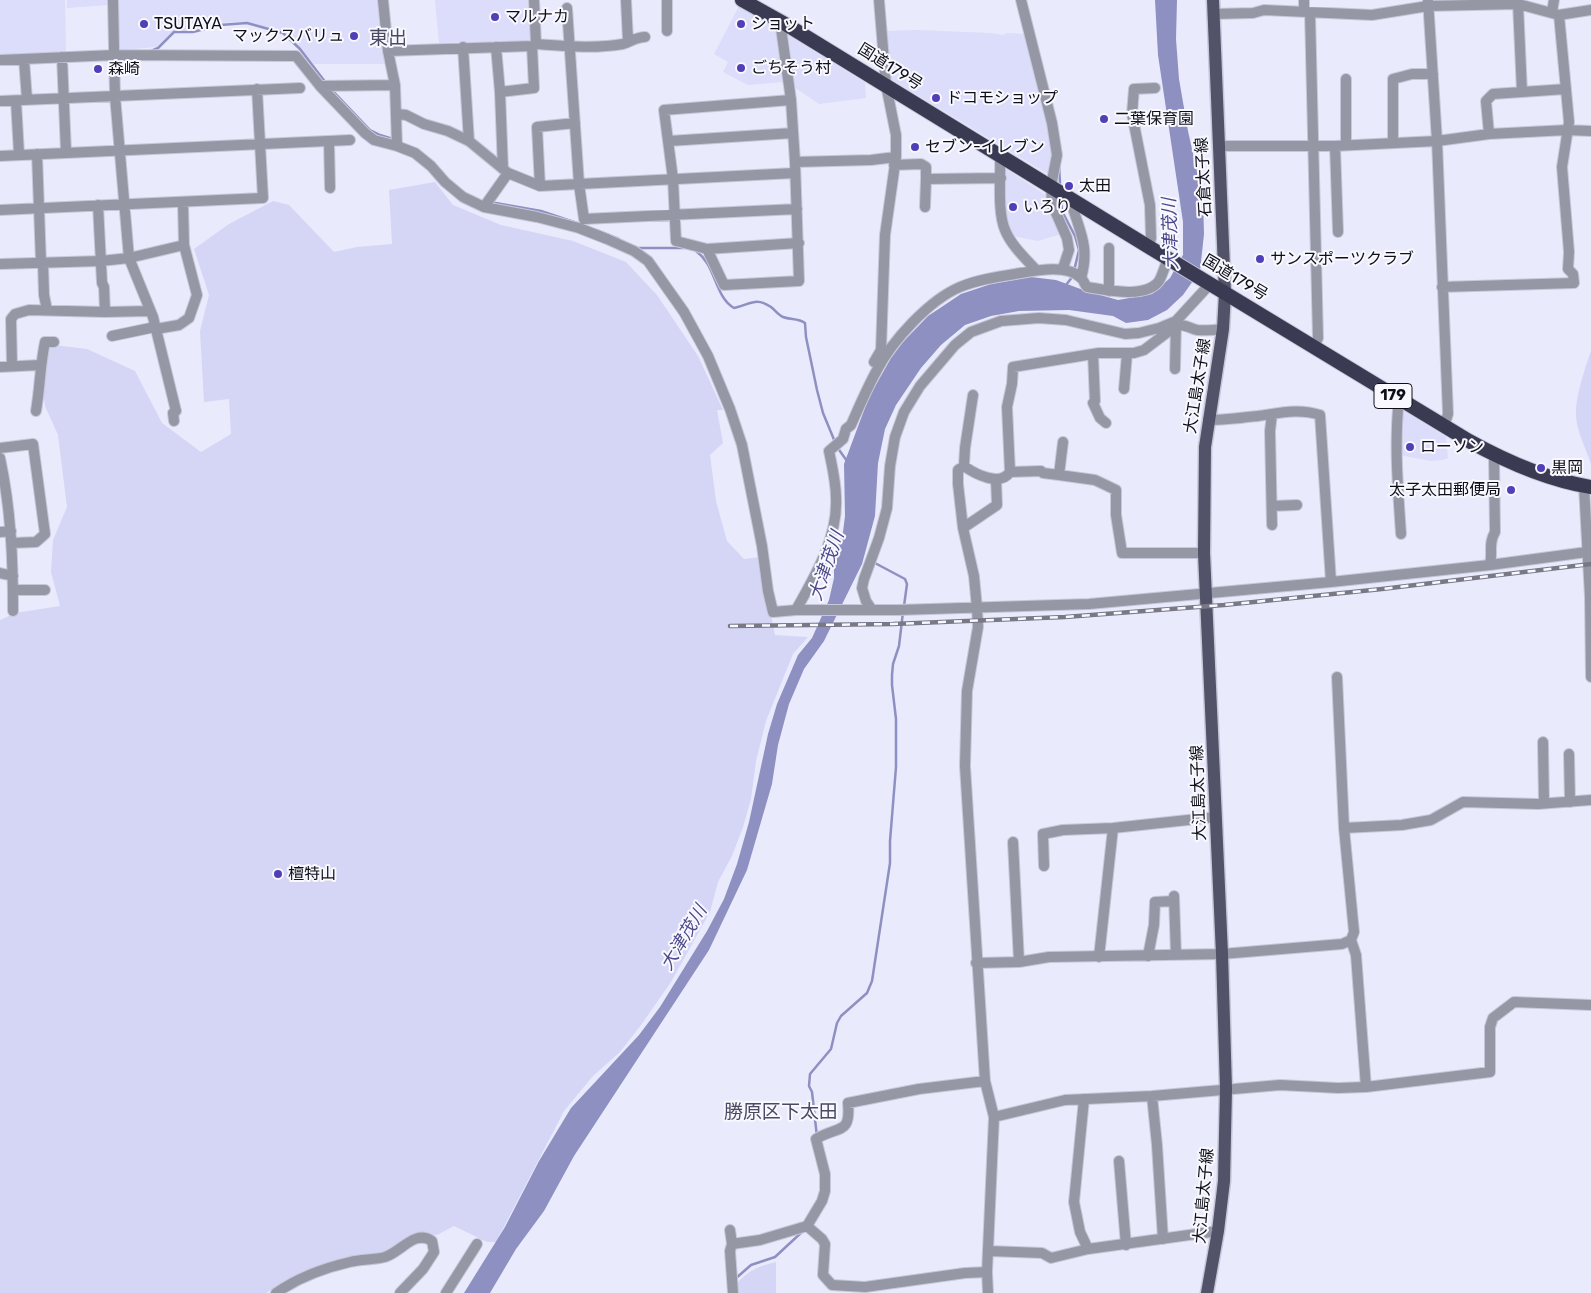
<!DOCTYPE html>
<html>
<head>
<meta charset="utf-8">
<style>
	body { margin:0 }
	canvas { display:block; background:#e9eafc }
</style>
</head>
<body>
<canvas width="1591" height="1293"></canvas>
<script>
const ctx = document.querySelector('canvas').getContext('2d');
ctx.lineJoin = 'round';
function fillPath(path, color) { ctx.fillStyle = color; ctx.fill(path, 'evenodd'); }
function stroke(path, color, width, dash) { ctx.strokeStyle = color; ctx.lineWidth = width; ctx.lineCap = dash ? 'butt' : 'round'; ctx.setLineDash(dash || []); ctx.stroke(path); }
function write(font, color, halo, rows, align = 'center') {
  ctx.font = font + ' Rubik,"Noto Sans JP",sans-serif'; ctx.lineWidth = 4; ctx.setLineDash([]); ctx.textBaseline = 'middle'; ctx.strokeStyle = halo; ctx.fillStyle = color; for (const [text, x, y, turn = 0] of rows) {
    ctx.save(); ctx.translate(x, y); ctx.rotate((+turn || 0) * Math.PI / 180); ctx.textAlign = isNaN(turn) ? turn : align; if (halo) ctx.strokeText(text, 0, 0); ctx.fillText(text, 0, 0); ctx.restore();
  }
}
const built = new Path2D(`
	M0,0H65L66,54L0,57Z
	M67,0H108L109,5L67,8Z
	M115,0H380L386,64H314L280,32L241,22L217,23L193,30L173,31L156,47L122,50L117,48Z
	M435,0H531L533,41L439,43Z
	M739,6L778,28L783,82L748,85L723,72L728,62L714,54Z
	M917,30L990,33L1004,35L1006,33L1027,34L1054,144L1051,176L891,79L885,31Z
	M788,35L865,83L866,98L819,104L794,87Z
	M1006,169L1053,200L1061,234L1038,241L1013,236L1007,229L1003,178Z
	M1404,411L1446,437L1448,458L1443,460L1431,461L1399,455V420Z`);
const green = new Path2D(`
	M435,182L453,205L501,225L573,241L626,262L657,295L698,356L723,410H717L723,443L710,455L716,501L727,541L744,559L760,557L764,599L769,604L775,635L808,637L793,654L766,721L756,761L751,799L743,827L732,856L718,882L710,912L671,982L641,1025L620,1052L593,1076L564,1111L496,1242H487L454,1226L437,1235L421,1233L388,1252L321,1266L288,1279L266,1293H0V620L15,613L60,606L51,572L53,540L67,507L58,435L45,406L40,367L45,352L54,345L87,349L135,371L162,423L201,452L231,434L229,399L204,402L200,331L209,295L194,249L229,224L273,201L289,205L334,252L357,247L392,244L389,190Z
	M1591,351V464C1586,448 1577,433 1576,416C1575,398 1585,368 1591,351Z
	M776,1262V1293H736V1284C750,1270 756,1267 776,1262Z`);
const water = new Path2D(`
	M1155,0H1177L1176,39L1179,79L1188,131L1203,199L1204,234L1200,271L1183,295L1167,310L1148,320L1126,323L1113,316L1069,310L1019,311L991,316L965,325L941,345L921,368L896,405L885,429L878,463L875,516L862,564L824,641L804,669L789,704L778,745L772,784L747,870L709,950L574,1156L544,1211L516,1249L490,1293H464L505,1227L539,1161L571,1108L639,1035L660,1007L707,931L724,899L737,864L749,822L768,734L777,704L798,655L812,638L829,600L834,578V552L843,532L845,516L844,464L869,397L891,358L903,342L928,316L961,294L991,284L1031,277L1056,280L1086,291L1118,300L1152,294L1170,278L1183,255V222L1158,55Z`);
const stream = new Path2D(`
	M151,51L158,48L174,32H193L220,25L247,23L283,33L300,49L326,83
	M331,89L370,130L380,135L393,139
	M1059,165L1060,183
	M1061,198L1062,211L1075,236L1079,250L1074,271
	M490,202L541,211L577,223
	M596,230L619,239
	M637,248H684
	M696,251C700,254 704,258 707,263C716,277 719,300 734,308C750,305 755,296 771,307C775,310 778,315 783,317C791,320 798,318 805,323L806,337L817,390L823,413L835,442
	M1066,285L1073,276
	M837,447L847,461
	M873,562L905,579L907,584L904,606
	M817,1137L812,1092L809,1086L810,1074L831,1049L837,1023L841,1016L867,993L872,981L890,863V841L896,767V719L892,685V675L893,664L899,646L903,612
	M735,1279L751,1265L775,1257L803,1231`);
const minor = new Path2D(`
	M113,0L115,96L129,258L153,317L176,411L173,413L174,421
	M383,0L388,51L395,85L397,146
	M534,0L536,44
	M626,0L628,41
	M667,0V31
	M1021,0L1052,123L1057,155L1051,186L1052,204L1067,238L1069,250L1063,268
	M1428,0L1437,141L1448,414L1444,426
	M1518,4L1522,92
	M567,8L579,184L584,219L797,209
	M1304,12V0
	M1552,12L1554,0
	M1310,13L1318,338L1314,347
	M1213,14L1253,13L1264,10L1372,15L1428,6L1518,4L1559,15L1591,10
	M780,21L791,100L795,162L799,281L724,285L707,249L676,241L673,179L664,110L791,100
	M463,47L469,141
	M496,47L500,92L503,169
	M388,51L532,46L536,44C565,46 594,49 623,44C630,42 636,37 645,37
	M62,57L66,152
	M24,59L27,100
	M0,60L115,55L296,56L320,86L365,133L374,140L397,146L415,153L431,166L445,182L463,197L484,207L537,217L579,228L607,239L634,251L648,261L684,312L708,356L730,409L742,445L762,546L768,591L773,612L796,610H898L1089,604L1331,582L1490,565L1587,552
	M1346,79V145
	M320,86L395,85
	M500,92L534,88L532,46
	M0,101L300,88
	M16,101L19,154
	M397,114L406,115L424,124L448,131L469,141L508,173L540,186L795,173
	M1489,134L1486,101L1493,94L1566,89
	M329,141L330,188
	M669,141L793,133
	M1393,143V79L1412,74H1433
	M1218,146H1335L1437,141L1489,134L1567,130L1591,131
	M1335,146L1338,232
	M37,154L41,263
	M0,156L350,140
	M1000,156C1001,177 997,211 1005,230C1011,245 1025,258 1036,270
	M795,162L871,160L896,157
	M894,165L921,164L926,167V179L1001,178
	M540,186L537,127L575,123
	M1070,197C1077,228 1091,244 1081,278
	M98,205L102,283L104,287L105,312
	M484,207L508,173
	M925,207L926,179
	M0,210L263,198L257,89
	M1149,247L1151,238L1150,205L1132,114L1134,89L1155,88
	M1109,248V291
	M707,249L799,243
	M43,263L44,295L47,310
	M0,264L101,261L129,258L184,245L183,203
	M1442,287L1574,283L1573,274L1568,269L1569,252L1562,167L1569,122L1559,15
	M156,329L179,325L189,318L197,295L184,245
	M112,336L155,327
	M1093,354L1095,401L1093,403L1100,418L1106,423
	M874,362L881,350L885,235L896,157V135L886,85L879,0
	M12,366L11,319L15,314L29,310L105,312L150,311
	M0,367L40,365
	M1175,369L1176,322
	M1124,389L1127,354
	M973,395L965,448L964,466L958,470V484L963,528L974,576L977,608L978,627L967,691L965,766L985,1081L994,1117L987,1272L988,1293
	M1399,399C1394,444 1398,489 1401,534
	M36,411C40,388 40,365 45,342H54
	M1272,414L1270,431L1272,525
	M1208,420C1225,420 1241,418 1258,416C1280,413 1299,408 1320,415L1331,582
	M1063,442L1059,475L1095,480L1116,490V515L1122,553H1204
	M0,448L33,444L45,534L36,542L12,543
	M0,458C11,509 13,559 13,611
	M964,466C975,474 1000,487 1010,472L1041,471L1043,473L1059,475
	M1010,472L1007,407L1012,384L1013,367L1099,353H1134L1144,350L1177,325C1184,324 1190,328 1197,330C1206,331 1215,330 1223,329
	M1584,486L1590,597L1591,677
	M1272,506L1297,505
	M963,528L997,505L996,479
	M0,532L11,531
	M1490,565C1493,552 1488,544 1495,532L1494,455
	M0,573L13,576
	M13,590H45
	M796,610C815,576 838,538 836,498C836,482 832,466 829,451L843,439L846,429L851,425C859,407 867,388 877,370C892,341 929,300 960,287C977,280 996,277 1015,274C1033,271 1067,263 1081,278C1084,280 1084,284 1087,287C1106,290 1146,299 1159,281C1163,274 1165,265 1168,259
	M872,610L866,601L862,588L864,579L879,538L887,508L890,466L895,437L904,412L920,386L955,345L971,332L1001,321L1039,318L1066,320L1125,334L1139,333L1159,328L1176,321L1210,284
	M1543,742L1544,803
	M1569,754L1570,802
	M1344,828L1402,825L1431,820L1463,802L1538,804L1591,800
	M1013,842L1019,962
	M1044,866L1043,834L1063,830L1113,828L1216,817
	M1174,896L1176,955
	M1351,940L1356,955L1366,1087
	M1148,956L1154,925L1155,902L1174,901
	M1099,957L1113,828
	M976,963L1019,962L1049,957L1222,954L1342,944L1351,940L1354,932L1344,828L1337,677
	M1152,1096L1157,1145L1163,1239
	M1084,1099L1074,1202L1080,1232L1088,1249
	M994,1117L1065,1100L1152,1096L1280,1085L1338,1088L1366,1087L1490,1072V1027L1493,1018L1514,1002L1591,1005
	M1119,1161L1126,1245
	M807,1226L822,1239L825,1244L823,1275L832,1285L865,1287L965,1273L987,1272
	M730,1230L732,1244
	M989,1251L1042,1253L1051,1258L1088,1249L1218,1231
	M276,1293C299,1277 324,1268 350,1262C362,1259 374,1260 385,1257C401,1252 415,1229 432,1241L434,1252L423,1269L400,1293
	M446,1293L477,1244
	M733,1293L730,1251L732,1244L760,1240L807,1226L822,1201L825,1191V1174L816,1139C838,1125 851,1136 848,1103L919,1089L985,1081`);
const major = new Path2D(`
	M1207,1293L1218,1231L1224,1181L1226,1089L1222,954L1204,553L1205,447L1223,329L1225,293L1213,0`);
const highway = new Path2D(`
	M742,0L787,25L1149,247L1469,441C1507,462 1547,480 1591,487`);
const rail = new Path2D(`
	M730,626L893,624L1065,617L1224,605L1382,589L1591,564`);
const markers = [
	[495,17,5,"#503fb6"],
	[144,24,5,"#503fb6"],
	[741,24,5,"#503fb6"],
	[354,36,5,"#503fb6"],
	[741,68,5,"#503fb6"],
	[98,69,5,"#503fb6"],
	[936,98,5,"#503fb6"],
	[1104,119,5,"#503fb6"],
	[915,147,5,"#503fb6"],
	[1069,186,5,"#503fb6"],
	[1013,207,5,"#503fb6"],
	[1260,259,5,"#503fb6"],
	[1410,447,5,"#503fb6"],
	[1541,468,5,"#503fb6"],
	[1511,490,5,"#503fb6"],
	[278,874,5,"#503fb6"]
];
const shields = [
	[1393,396,38]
];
const shieldNames = [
	["179",1393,396]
];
const poiNames = [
	["マルナカ",505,17],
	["TSUTAYA",154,24],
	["ショット",751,24],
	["マックスバリュ",344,36,"right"],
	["ごちそう村",751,68],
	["森崎",108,69],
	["ドコモショップ",946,98],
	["二葉保育園",1114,119],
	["セブン-イレブン",925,147],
	["太田",1079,186],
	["いろり",1023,207],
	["サンスポーツクラブ",1270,259],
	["ローソン",1420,447],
	["黒岡",1551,468],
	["太子太田郵便局",1501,490,"right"],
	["檀特山",288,874]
];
const streetNames = [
	["国道179号",890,67,32],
	["石倉太子線",1204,177,-93],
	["国道179号",1235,278,31],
	["大江島太子線",1198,386,-81],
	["大江島太子線",1199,793,-92],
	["大江島太子線",1204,1196,-85]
];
const waterNames = [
	["大津茂川",1171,234,-92],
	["大津茂川",827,566,-71],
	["大津茂川",684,938,-59]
];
const quarterNames = [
	["東出",388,39],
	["勝原区下太田",781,1113]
];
fillPath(built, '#dbddfb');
fillPath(green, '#d5d6f6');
fillPath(water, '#8f90c2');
stroke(stream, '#8f90c2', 2.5);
stroke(minor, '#c6c7d8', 12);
stroke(major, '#c6c7d8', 15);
stroke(highway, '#c6c7d8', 16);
stroke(minor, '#9697a4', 10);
stroke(major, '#525268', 12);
stroke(highway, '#3a3b53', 14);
stroke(rail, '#787886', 4.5);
stroke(rail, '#f8f8fe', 2.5, [8]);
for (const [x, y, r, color] of markers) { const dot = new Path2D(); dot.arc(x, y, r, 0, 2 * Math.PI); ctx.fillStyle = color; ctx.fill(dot); stroke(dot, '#f8f8fe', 2); }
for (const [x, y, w] of shields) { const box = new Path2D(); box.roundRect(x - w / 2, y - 12.5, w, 25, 4); ctx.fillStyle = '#f8f8fe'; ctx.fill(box); stroke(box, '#0e0e18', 1); }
write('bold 15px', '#0e0e18', null, shieldNames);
write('16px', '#0e0e18', '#f8f8fe', poiNames, 'left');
write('16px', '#0e0e18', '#f8f8fe', streetNames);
write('italic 18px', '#4d4a8b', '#f8f8fe', waterNames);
write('19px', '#494a63', '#f8f8fe', quarterNames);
</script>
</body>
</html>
